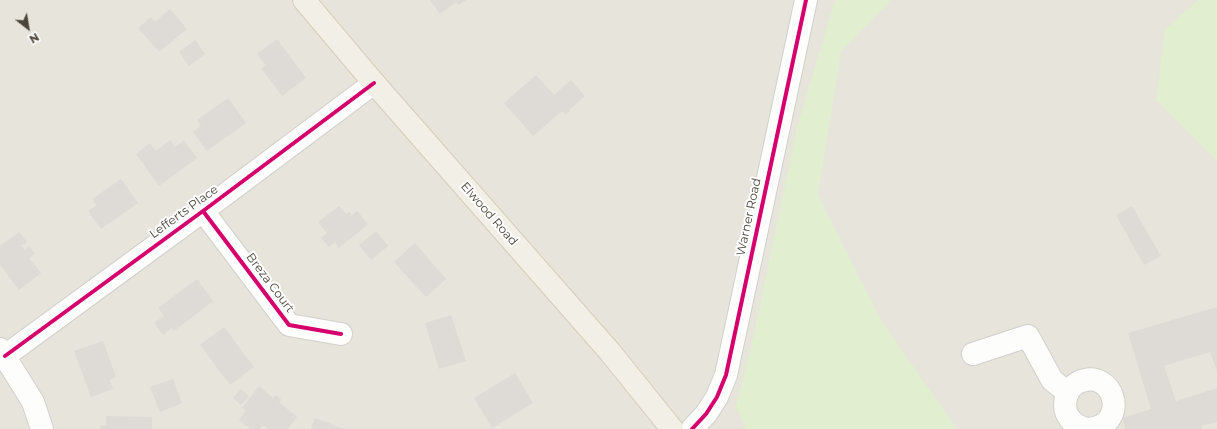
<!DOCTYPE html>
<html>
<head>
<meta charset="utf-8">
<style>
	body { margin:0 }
	#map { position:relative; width:1217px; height:429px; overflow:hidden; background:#f4f2ee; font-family:Montserrat,sans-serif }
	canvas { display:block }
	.north { position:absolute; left:8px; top:8px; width:40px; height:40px; -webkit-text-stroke:3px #fff; paint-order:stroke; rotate:149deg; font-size:11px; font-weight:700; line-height:16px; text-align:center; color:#4b4439 }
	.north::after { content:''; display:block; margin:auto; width:14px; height:18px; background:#4b4439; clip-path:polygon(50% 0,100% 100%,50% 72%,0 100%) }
</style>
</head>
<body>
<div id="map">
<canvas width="1217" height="429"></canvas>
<div class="north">N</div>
</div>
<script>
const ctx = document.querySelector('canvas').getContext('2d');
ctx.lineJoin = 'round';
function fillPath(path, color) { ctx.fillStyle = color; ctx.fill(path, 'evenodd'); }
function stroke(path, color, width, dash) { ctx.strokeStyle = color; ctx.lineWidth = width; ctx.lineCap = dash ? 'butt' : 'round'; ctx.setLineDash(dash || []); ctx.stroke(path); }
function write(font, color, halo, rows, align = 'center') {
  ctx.font = font + ' Montserrat,sans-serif'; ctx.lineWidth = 4; ctx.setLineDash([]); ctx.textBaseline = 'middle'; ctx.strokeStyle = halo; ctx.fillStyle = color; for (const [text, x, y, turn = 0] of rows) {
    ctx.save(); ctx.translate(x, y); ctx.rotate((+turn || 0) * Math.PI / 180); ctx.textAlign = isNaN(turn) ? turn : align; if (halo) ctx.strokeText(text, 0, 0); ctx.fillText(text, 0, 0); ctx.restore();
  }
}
const residential = new Path2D(`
	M0,0H1217V429H0Z`);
const green = new Path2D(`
	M835,0H891L841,52L818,195L881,320L957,429H745L736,406L753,339L797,127Z
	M1198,0H1217V161L1156,100L1165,29Z`);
const building = new Path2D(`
	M430,0H466L459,5L456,2L440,14Z
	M170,9L187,29L159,52L138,28L151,17L155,22Z
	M277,39L306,78L282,96L261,68L266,65L257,54Z
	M195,40L205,54L189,66L179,52Z
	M536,75L554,95L571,80L585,96L569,110L570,111L566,115L562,111L533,136L504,103Z
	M228,98L246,123L207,151L193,132L201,126L197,120Z
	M170,140L175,147L184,140L197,158L159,186L136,154L150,143L156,151Z
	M121,179L138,203L101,229L88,211L97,205L92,199Z
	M339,206L346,214L349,212L352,215L357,211L368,224L339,248L335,242L329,247L321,238L327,233L318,222Z
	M1132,206L1161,256L1144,265L1116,215Z
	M376,231L388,246L371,260L359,245Z
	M19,232L27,242L21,246L25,250L29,246L35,254L29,258L41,273L19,290L0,265V246Z
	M415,243L446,279L426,297L394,262Z
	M197,279L213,301L174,331L172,328L163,335L154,323L164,316L158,308Z
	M1217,307V371L1210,352L1164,366L1176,401L1217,388V422L1201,426L1202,429H1125L1122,418L1151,409L1128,333Z
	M451,315L466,361L439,369L425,323Z
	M224,327L254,367L230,385L200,345Z
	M103,341L116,377L110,380L113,389L91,397L74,351Z
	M515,373L533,403L492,428L474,398Z
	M173,379L182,403L160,412L150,387Z
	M259,386L273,398L276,395L281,399L279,402L297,417L288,429H269L263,425L260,429H251L239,420L246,411L242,408Z
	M241,389L249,396L241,405L233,398Z
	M106,416L152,417V429H100V426L106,425Z
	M315,418L345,429H311Z`);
const minor = new Path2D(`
	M203,211L289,325L341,334
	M0,349L33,402L42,429
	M973,354L1028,336L1052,380L1068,393
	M5,356L203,211L374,83
	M692,429L706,414L717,397L726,375L806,0
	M1088,429C1072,426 1062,414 1066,398C1067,391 1073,385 1079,382C1113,367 1131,423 1090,429`);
const major = new Path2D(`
	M304,0L374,83L610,352L672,429`);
const cycleway = new Path2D(`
	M203,211L289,325L341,334
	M5,356L203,211L374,83
	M692,429L706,414L717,397L726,375L806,0`);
const streetNames = [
	["Lefferts Place",184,212,-36],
	["Elwood Road",489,214,49],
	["Warner Road",749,217,-78],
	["Breza Court",270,283,53]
];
fillPath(residential, '#e7e4dc');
fillPath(green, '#e1eecf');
fillPath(building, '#dedbd6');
stroke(minor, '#d2d0cb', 24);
stroke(major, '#d6cebb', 24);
stroke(minor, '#fdfdfc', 22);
stroke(major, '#f2efe6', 22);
stroke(cycleway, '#d6006c', 4);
write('12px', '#4b4439', '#fff', streetNames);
</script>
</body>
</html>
